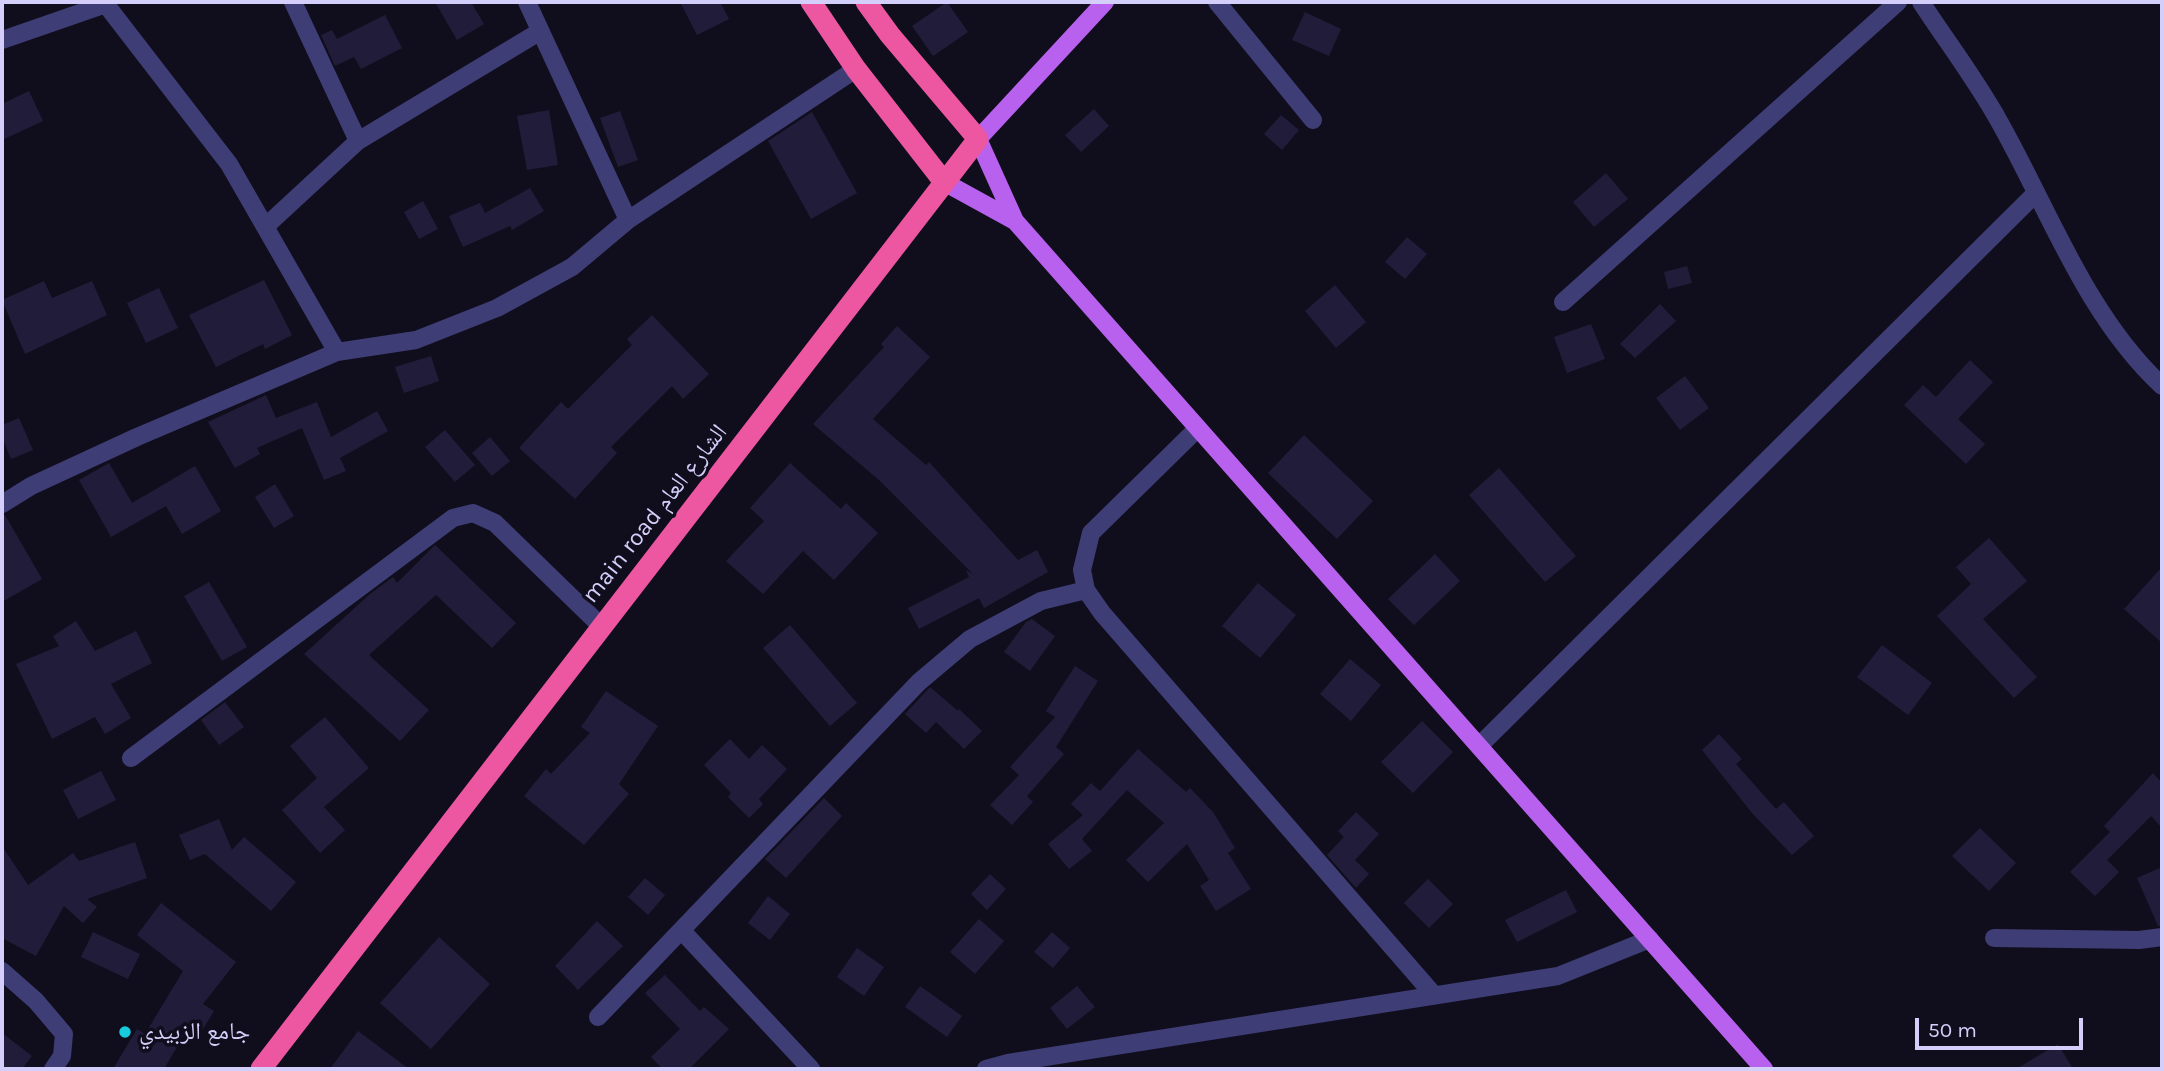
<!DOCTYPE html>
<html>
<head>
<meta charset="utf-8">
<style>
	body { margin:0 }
	#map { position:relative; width:2164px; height:1071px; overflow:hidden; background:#100e1c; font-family:Karla,sans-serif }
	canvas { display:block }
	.frame { position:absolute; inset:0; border:4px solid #d3cefa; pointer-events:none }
	.scale { position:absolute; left:1915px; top:1018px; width:168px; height:32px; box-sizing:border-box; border:4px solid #d3cefa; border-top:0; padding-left:9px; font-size:21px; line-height:24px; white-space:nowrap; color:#d3cefa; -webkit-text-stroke:5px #100e1c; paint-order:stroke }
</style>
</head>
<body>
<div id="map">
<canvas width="2164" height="1071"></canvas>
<div class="frame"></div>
<div class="scale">50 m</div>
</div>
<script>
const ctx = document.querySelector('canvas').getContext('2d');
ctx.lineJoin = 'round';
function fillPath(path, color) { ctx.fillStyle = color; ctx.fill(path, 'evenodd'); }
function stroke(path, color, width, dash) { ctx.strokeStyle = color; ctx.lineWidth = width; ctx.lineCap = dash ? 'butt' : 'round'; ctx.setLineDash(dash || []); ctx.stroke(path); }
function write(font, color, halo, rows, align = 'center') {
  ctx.font = font + ' Karla,"Noto Naskh Arabic",sans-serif'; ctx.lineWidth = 7; ctx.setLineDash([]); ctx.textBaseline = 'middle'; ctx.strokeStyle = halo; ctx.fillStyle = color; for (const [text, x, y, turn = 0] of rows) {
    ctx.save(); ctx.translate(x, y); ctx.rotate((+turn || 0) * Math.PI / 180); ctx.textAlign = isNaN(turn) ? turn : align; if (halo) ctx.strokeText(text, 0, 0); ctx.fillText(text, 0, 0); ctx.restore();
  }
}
const building = new Path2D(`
	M435,2H471L484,24L457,40Z
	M680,2H720L729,19L697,35Z
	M947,2L968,32L933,56L912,26Z
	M1305,12L1341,29L1329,56L1292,40Z
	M385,15L402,48L361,69L354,57L335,66L321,35L332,30L337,39Z
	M29,91L43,121L2,140V104Z
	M1094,109L1109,126L1081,152L1065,135Z
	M549,110L558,165L527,170L517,116Z
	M620,111L638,160L618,167L600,118Z
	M812,112L857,193L811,219L768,141Z
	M1281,115L1299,130L1282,150L1264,134Z
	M1606,173L1628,199L1594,227L1573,202Z
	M530,188L544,211L512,230L510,226L463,247L449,216L480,203L485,213Z
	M423,201L438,229L419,239L404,212Z
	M1407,237L1427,254L1405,279L1385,262Z
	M1687,266L1692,283L1668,289L1664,272Z
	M264,280L292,335L265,349L263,344L216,367L189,315Z
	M44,281L52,298L92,281L107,315L25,354L2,300Z
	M1335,285L1366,322L1336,348L1305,311Z
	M159,288L178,328L146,343L127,303Z
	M1660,304L1676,321L1635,358L1620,344Z
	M652,315L709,374L683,399L672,386L611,447L617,453L575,499L519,448L561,402L568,409L632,345L627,339Z
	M1591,324L1605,359L1567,373L1554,337Z
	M897,326L930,357L873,419L926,465L929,462L1018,560L1037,550L1048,572L984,608L979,598L919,629L908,608L969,577L966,570L973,574L880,481L813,424L884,347L881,344Z
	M431,356L439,381L404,393L395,367Z
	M1970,360L1993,382L1958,419L1985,444L1966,464L1904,405L1923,385L1936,397Z
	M1685,376L1709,408L1680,430L1656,398Z
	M266,395L276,418L317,402L331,437L377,411L388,431L340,458L346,471L324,480L302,428L257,448L260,454L235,468L208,422Z
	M19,418L33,450L11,459L2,437V425Z
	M445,430L475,465L455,482L425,447Z
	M1304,435L1373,501L1337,539L1268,473Z
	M490,437L510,461L492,476L472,453Z
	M109,463L132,503L195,466L221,511L182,534L166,506L111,537L79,480Z
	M790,463L841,509L846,503L878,533L834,580L803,551L763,594L726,561L764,521L750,508Z
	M1499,468L1576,556L1545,582L1469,495Z
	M275,484L294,516L274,528L255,497Z
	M2,515H5L42,579L2,602Z
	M1989,538L2027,581L1983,619L2037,677L2014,698L1937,616L1971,584L1956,567Z
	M435,545L516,623L492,648L436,595L369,655L429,710L400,741L304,654L370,594L393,577L397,583Z
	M1435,554L1460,581L1414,625L1388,599Z
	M2162,567V643L2124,609Z
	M209,582L247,647L222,661L184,596Z
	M1258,583L1296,615L1260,658L1222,626Z
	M1032,619L1055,636L1030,671L1004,652L1026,622Z
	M76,621L95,651L136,631L152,663L111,684L131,718L105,734L95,717L52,739L16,664L59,646L53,636Z
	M790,625L857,703L830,726L763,648Z
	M1882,645L1932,683L1908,715L1857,677Z
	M1350,659L1381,685L1351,721L1320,694Z
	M1075,666L1098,681L1056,747L1064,754L1027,796L1033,802L1012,825L990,805L1019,775L1010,767L1055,717L1046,711Z
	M930,687L958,711L959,709L982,731L964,749L936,722L926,733L905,714Z
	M606,691L658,726L619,784L629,794L584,845L524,796L546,769L551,774L590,733L581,727Z
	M225,702L244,727L219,745L201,720Z
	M325,717L369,768L324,807L345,830L320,853L282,810L317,778L290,746Z
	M1422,721L1453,752L1413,793L1381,762Z
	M1719,734L1742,759L1736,764L1776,809L1784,802L1814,836L1792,855L1752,813L1702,750Z
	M730,739L749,759L762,745L787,769L759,799L763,804L749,818L728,797L731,793L704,765Z
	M1138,749L1186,792L1190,788L1213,812L1235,848L1228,853L1251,889L1216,911L1200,886L1209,880L1187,844L1148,882L1126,860L1164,823L1127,790L1082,839L1092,851L1069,869L1048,844L1083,815L1071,804L1091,783L1100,791Z
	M101,771L116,800L78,819L63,790Z
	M2153,773L2162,783V828L2151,816L2107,860L2119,872L2095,896L2070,872L2110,832L2104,826Z
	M824,798L842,816L786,878L765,859Z
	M1356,812L1379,834L1355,860L1369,874L1356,888L1327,855L1344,837L1338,831Z
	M219,819L232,850L244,837L296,882L271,911L205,854L190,860L179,835Z
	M1980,828L2016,863L1989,891L1952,856Z
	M135,842L147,878L87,899L97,907L83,923L64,906L36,956L2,938V846L28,885L73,853L79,861Z
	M2162,867V926H2158L2137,878Z
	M990,874L1006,889L987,910L971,894Z
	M645,878L665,895L648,915L628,897Z
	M1428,879L1453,904L1429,928L1404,903Z
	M1566,890L1577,912L1517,942L1505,920Z
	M768,896L790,914L770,940L748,923Z
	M161,903L236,962L203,1004L214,1011L198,1037L187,1030L164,1069H113L137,1029L145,1034L183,971L137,935Z
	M979,919L1004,941L975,974L950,952Z
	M597,921L623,946L578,990L555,966Z
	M93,932L140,954L128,979L81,957Z
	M1052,932L1070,948L1053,968L1034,952Z
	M439,937L490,984L431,1049L380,1003Z
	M857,948L884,967L864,996L837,977Z
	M665,975L700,1011L704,1007L729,1029L689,1069H663L651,1057L680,1029L645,993Z
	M920,986L962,1016L947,1037L905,1007Z
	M1077,986L1095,1007L1067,1029L1050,1008Z
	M358,1031L409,1069H330Z
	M2,1033L32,1056L22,1069H2Z
	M2058,1044L2073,1069H2016Z`);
const minor = new Path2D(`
	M104,2L229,164L337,352
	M293,2L358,141
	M527,2L628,220
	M1217,2L1313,120
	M1921,2C1947,42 1977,81 2000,123C2050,212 2086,315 2162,386
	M2,40L106,4
	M266,226L358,141L539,32
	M1563,302L1898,2
	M1198,428L1091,533L1082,570L1086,590L1102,613L1433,994
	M2,504L31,486L137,437L337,352L416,340L497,308L572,267L628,220L856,69
	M1479,746L2035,194
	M131,758L453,518L473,513L495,523L601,626
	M683,932L811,1069
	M1994,938L2139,940L2162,937
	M2,971L36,1001L64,1034L62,1056L53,1069
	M598,1017L919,682L970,639L1041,601L1086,590
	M986,1069L1008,1063L1558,976L1650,939`);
const major = new Path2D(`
	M944,182L1015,221L978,139L1105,2
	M1015,221L1764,1069`);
const highway = new Path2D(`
	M811,2L856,69L944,182
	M261,1069L978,139L890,35L866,2`);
const markers = [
	[125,1032,7,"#18cadc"]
];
const streetNames = [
	["main road الشارع العام",655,514,-52]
];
const poiNames = [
	["جامع الزبيدي",139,1032]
];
fillPath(building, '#221c3b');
stroke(minor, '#3f3d76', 18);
stroke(major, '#b861ee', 18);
stroke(highway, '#ed56a0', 21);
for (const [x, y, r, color] of markers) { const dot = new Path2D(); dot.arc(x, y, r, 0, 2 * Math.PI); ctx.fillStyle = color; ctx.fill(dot); stroke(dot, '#100e1c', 2.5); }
write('24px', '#d3cefa', '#100e1c', streetNames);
write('24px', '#d3cefa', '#100e1c', poiNames, 'left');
</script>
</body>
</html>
